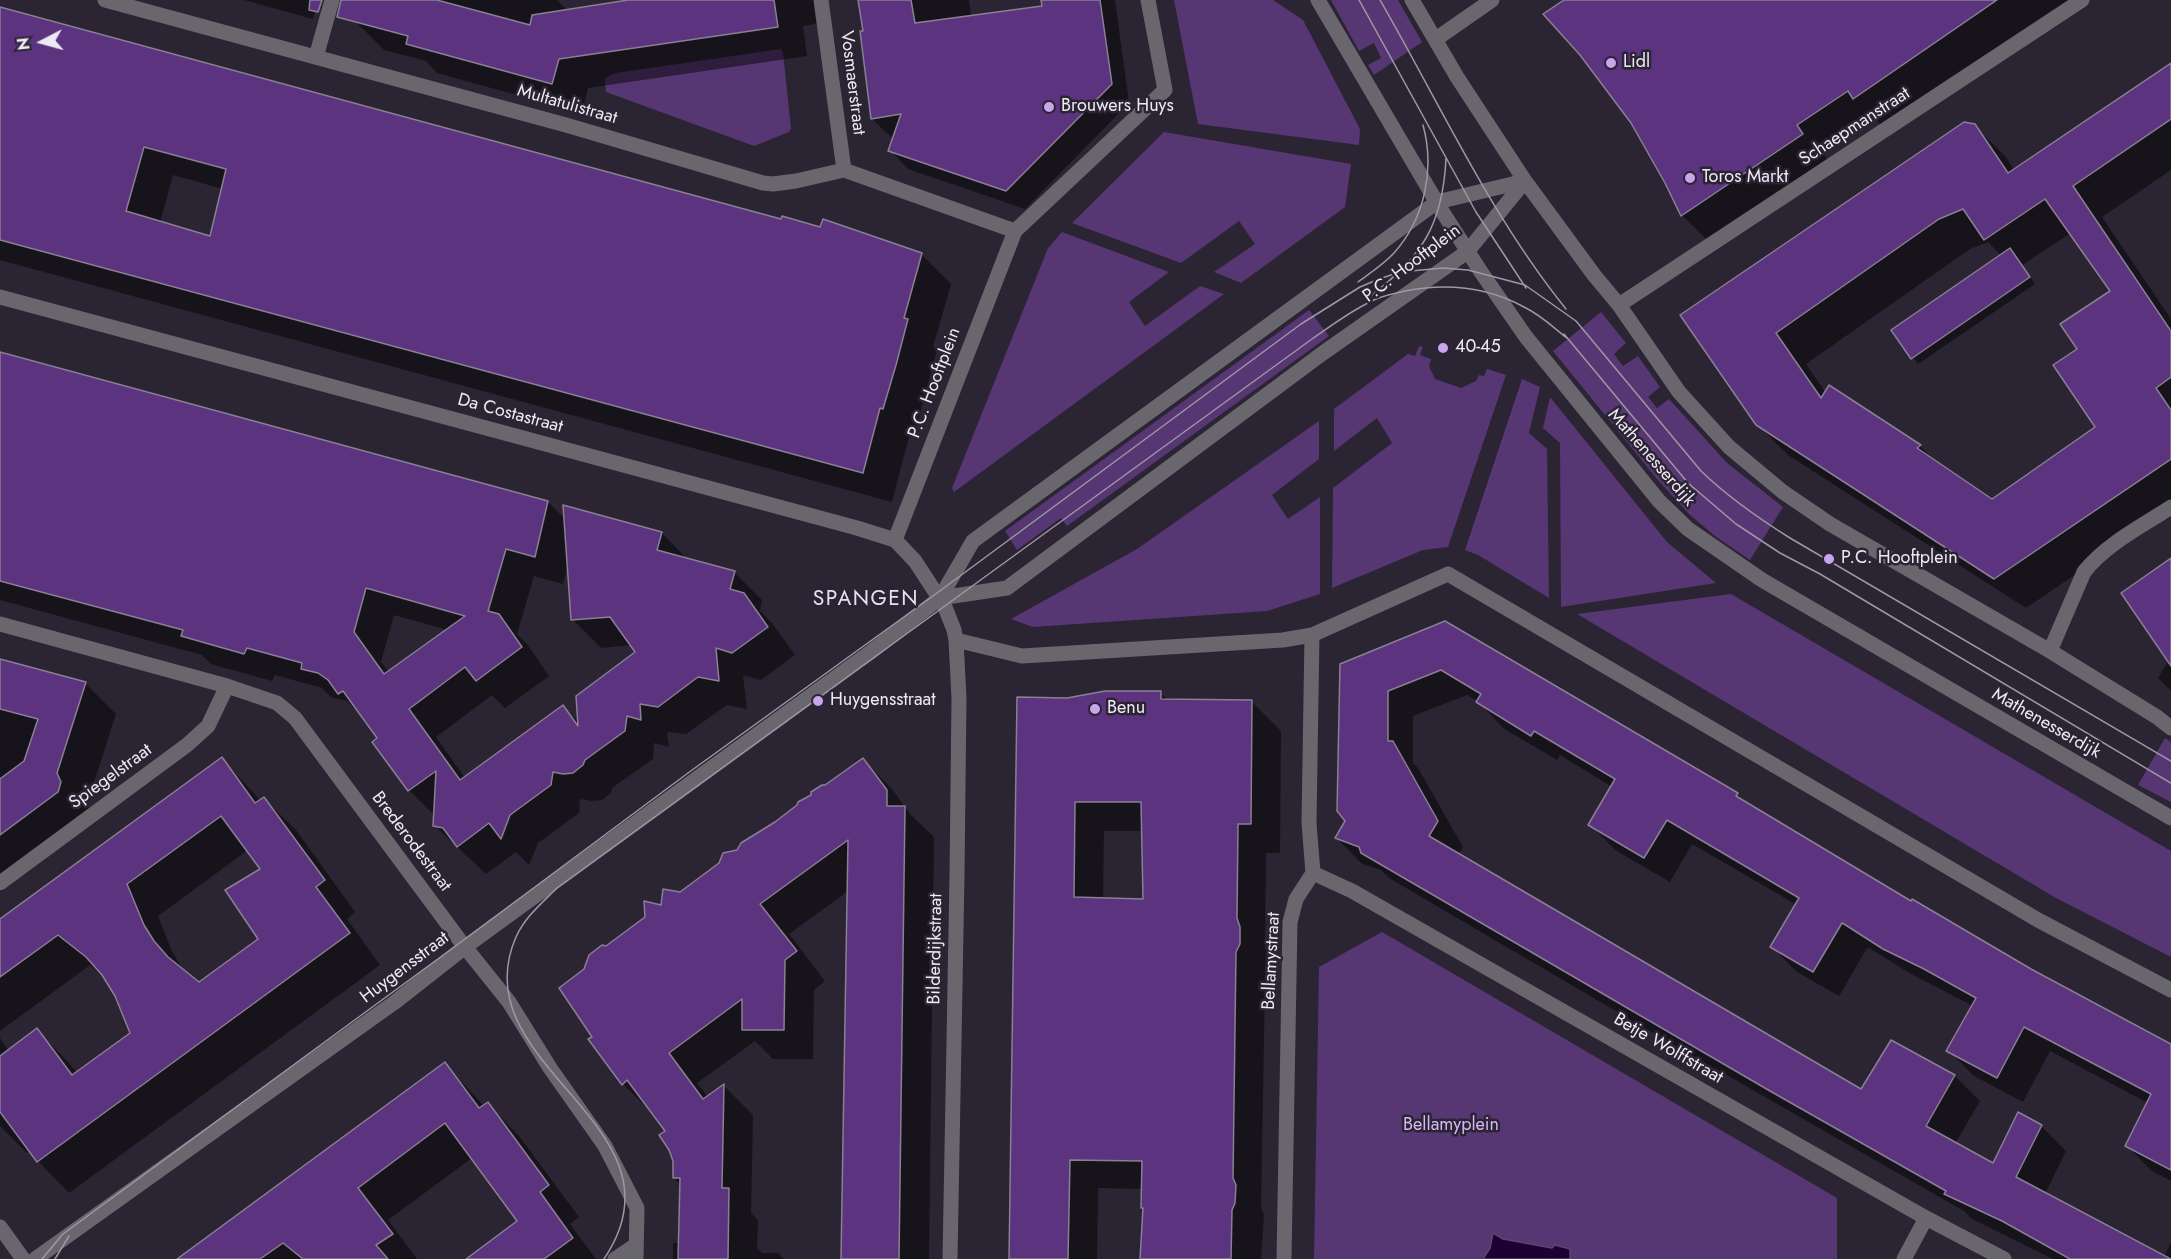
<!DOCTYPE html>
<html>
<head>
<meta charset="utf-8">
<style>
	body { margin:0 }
	#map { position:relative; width:2171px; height:1259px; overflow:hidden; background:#2b2433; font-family:Jost,sans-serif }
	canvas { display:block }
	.north { position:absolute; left:12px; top:12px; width:60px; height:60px; -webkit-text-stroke:4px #2b2433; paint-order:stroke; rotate:264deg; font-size:16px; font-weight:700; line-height:24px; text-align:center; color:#eee9f4 }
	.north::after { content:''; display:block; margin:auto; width:21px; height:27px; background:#eee9f4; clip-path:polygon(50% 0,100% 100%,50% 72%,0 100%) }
</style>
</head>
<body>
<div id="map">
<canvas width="2171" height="1259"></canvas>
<div class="north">N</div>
</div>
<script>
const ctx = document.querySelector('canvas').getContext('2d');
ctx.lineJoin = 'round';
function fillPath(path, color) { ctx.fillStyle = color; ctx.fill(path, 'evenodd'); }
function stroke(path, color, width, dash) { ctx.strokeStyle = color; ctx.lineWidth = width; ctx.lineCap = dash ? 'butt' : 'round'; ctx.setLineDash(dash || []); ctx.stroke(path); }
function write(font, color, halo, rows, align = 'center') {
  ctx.font = font + ' Jost,sans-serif'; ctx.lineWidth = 5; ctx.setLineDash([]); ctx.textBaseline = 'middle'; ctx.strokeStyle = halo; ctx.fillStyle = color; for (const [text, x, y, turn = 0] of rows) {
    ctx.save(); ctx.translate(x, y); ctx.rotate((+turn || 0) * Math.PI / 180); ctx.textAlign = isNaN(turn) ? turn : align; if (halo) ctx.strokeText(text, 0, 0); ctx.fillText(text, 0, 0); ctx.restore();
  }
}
const green = new Path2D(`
	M1174,0H1273L1303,20L1360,129L1359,145L1198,124Z
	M1331,0H1398L1422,42L1374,75L1368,65L1381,58L1374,43L1359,51Z
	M781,49L783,53L791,128L789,132L754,146L606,92L605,78L615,73Z
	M1164,132L1351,164L1345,207L1241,283L1214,272L1255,244L1239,221L1181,263L1072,223Z
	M1062,232L1169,272L1129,302L1145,326L1200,286L1224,294L954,492L952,488L1048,248Z
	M1309,310L1329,336L1067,526L1061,518L1017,550L1005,531Z
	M1601,312L1626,343L1614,354L1623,366L1638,356L1660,387L1648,397L1657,408L1669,399L1727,463L1783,507L1750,560L1715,536L1689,514L1657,479L1553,351Z
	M1419,346L1423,347L1420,355L1431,359L1429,366L1435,379L1461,388L1476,381L1479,375L1484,376L1487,369L1506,375L1448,547L1423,550L1332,588L1333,488L1392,443L1377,418L1334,451V409L1408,354L1415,356Z
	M1522,379L1540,387L1529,433L1547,449L1549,598L1478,555L1465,550Z
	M1550,397L1667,542L1716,583L1561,607L1560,443L1543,428Z
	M1319,421V459L1272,495L1288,519L1320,497V594L1267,611L1033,627L1011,619L1137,549Z
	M1731,594L2171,851V957L2056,898L1577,614Z
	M2165,738L2171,742V802L2138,785Z
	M1382,932L1837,1198V1259H1314L1319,967Z`);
const water = new Path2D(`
	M1493,1233L1503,1239L1552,1248L1555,1245L1570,1249V1259H1483L1490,1248Z`);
const shadow = new Path2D(`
	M244,0H318L313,19Z
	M360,0H557L568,11L629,0H817L821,23L803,26L807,56L588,88L582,113L437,73L426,61L384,50L355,21Z
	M860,0H969L971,16L1044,7L1043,0H1115L1129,103L1025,209L908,169L890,150L895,136L891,137L872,119L865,32Z
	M1567,0H2068L1883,127L1876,120L1824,155L1830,163L1711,244L1682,215L1650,152L1613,94Z
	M0,8L782,221L921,254L951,284L933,347L937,350L925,395L913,438L909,437L892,502L0,260ZM173,175L223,189L212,237L160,223Z
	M2171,65V170L2102,217L2171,319V510L2026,608L1788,455L1757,424L1682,315L1974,125L2005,156L2015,171ZM2071,233L2112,291L2079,349L2097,428L1992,501L1937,463L1920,446L1829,387L1826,393L1806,364L1970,249L1988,242L2002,256L1893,330L1918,364L2035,284L2022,265Z
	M0,354L548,502L566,520L662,533L688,560L734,572L762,600L760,611L772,623L795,655L761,680L743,675L747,709L727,705L686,734L667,732L669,747L654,743L653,759L612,788L611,793L602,800L592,801L580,799L579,813L538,843L529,865L516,852L486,874L435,826V816L409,790L379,738L367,721L347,701L331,697L322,688L275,675L272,681L211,664L202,655L0,600ZM568,563L572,619L601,648L632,645L638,652L580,723L563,707L465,778L436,737L492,695L505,708L549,676L527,644L517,634L534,576L563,584ZM394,615L447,630L389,672L381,662Z
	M2171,560V691L2158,678L2169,660Z
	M1445,622L1737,795L1747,805L1912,903L2030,971L2171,1046V1181L2152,1171L2127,1146L2148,1103L2050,1051L2023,1102L1974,1076L1948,1050L1973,1006L1911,974L1871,949L1867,948L1839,996L1797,972L1772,947L1797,905L1692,844L1670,882L1615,850L1590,824L1612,787L1560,755L1557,760L1503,728L1478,701L1467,695L1413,716V763L1418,768L1463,847L1458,855L1861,1091L1891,1042L1955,1076L1980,1101L1955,1144L1993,1165L2041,1126L2066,1151L2045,1194L2164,1257L2171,1242V1259H2053L1972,1219L1964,1211L1655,1034L1389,878L1381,870L1362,864L1337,838L1346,821L1341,665Z
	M0,659L86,684L116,714L87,804L91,813L43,861L0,892Z
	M1160,693L1168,700L1251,701L1281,731L1280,853H1266L1265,948L1269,957V974L1265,982L1261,1208L1264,1215L1261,1259H1143V1189L1098,1188L1097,1259H1010L1067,699ZM1104,831H1143L1144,901L1103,900Z
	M222,759L261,801L264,799L296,830L355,912L347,919L380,965L69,1193L38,1161L30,1151L27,1153L0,1126V1038L9,1051L37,1030L68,1062L77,1073L132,1033L112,988L105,978L90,965L0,1031V922ZM248,850L262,869L260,939L199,984L183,970L172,951L158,916Z
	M863,760L892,789L910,814L934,837L929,1259H843L848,891L789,934L825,981L814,990L813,1059H773L755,1041L697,1083L708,1097L724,1086L753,1115L751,1213L758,1220L757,1248L762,1253H778L784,1259H673V1243H680L681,1185L674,1178V1161L667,1131L652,1113L623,1084L594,1037L586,970L606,948Z
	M445,1064L484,1106L488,1104L519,1136L579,1217L570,1224L596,1259H468L519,1221L472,1158L388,1220L417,1259H179Z`);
const building = new Path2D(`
	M310,0H322L318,12L309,10Z
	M341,0H437L530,25L532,15L628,0H774L778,27L559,59L552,84L406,44L408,36L337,17Z
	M858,0H911L915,23L1042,6L1041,0H1100L1112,84L1006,191L888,151L901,114L871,119L860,31H863Z
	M1564,0H1997L1853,99L1848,91L1797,125L1803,134L1681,216L1665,183L1631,123L1580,55L1543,14Z
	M0,7L781,219L782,216L820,227L823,219L922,253L904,318L908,319L896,365L883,409L880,408L863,473L0,240ZM144,147L226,169L210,236L126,211Z
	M2171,63V119L2073,186L2171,331V377L2156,388L2171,410V459L1994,579L1756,425L1680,315L1964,122L1975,124L2008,173ZM2045,199L2110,291L2060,324L2077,349L2053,365L2095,427L1992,499L1917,448L1921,445L1829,385L1821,398L1776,333L1939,219L1963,209L1984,240Z
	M2010,248L2030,277L1911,359L1891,330Z
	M0,352L548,501L535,557L506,549L488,611L499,614L522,647L476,681L465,667L409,709L460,780L563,705L578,726L576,696L635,652L610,617L571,620L563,505L662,532L657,550L735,571L730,589L744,593L768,627L732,653L716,648L719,681L698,677L658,707L640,704L641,720L627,716L625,731L585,760L583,765L573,773L563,774L553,772L551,785L510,815L501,839L489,823L457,847L443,828L433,826L436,771L408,791L372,742L377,738L343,691L338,694L328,680L318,673L301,669L302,663L247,648L244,654L181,636L183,630L0,581ZM366,588L465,616L384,674L354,632Z
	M2171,558V666L2121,593Z
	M1445,621L1738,793L1736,796L1911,901L1912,899L2031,969L2171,1044V1170L2125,1146L2151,1094L2024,1027L1997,1078L1946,1051L1976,998L1924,969L1883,949L1844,924L1842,923L1813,972L1770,947L1799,898L1667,820L1644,858L1588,825L1615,779L1534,731L1531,736L1476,702L1481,694L1441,670L1388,691V741H1393L1438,821L1429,836L1861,1089L1891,1040L1955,1075L1926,1126L1993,1163L2018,1112L2042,1125L2016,1177L2171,1259H2070L2002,1221L1944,1194L1946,1191L1770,1091L1361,853L1359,847L1335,838L1345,821L1337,811L1340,664Z
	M0,659L86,682L57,773L61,782L58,792L0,835V779L24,761L38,719L0,709Z
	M1105,691H1161V699L1252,700L1251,824H1238L1237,918L1240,927V944L1236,952L1233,1178L1236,1185L1235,1203L1232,1210L1231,1259H1140L1143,1208H1141L1142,1161L1070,1160L1068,1259H1009L1017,697L1067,698ZM1075,802H1141L1143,899L1074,897Z
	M222,757L255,803L264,797L325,880L316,887L350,933L37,1162L0,1112V1056L37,1028L72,1075L130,1033L115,996L102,975L86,957L58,935L0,977V919ZM221,816L260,869L225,890L258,939L199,982L168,957L154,941L144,925L127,884Z
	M863,758L887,790V806H905L899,1259H841L848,840L760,904L797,951L785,960L784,1030H742V999L669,1053L703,1099L724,1084L722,1188H729L728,1259H678L680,1178H673V1161L669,1150L659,1135L665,1131L627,1080L622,1085L588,1039L592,1037L559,988L584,969L589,955L602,945L606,946L645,917L644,901L661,905L663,889L680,892L719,863L723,853L737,850L741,843L775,822L797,805L798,802L811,795V792L822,785H825Z
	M445,1062L479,1108L488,1102L549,1185L540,1192L573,1238L544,1259H466L517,1221L445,1123L358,1188L393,1234L376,1245L388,1259H303L283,1243L260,1259H177Z`);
const minor = new Path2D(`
	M105,0L566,125L763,183L773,184L796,181L844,170L1015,231
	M821,0L844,170
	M1318,0L1440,208L1481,272L1526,337L1659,501L1688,529L1762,580L2171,818
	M1412,0L1457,77L1525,181L1594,275L1619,305L1679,392L1729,447L1783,492L1830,524L2050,651L2157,717L2171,728
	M1436,39L1492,0
	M316,57L332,0
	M0,297L857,528L895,540L915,561L945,607L954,630L956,640L959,698L957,876L950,1259
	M1619,305L2082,0
	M895,540L1015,231L1165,90L1148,0
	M940,598L1007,588L1323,353L1467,252L1525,181
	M0,624L227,686L277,703L295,718L461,942L509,1002L550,1068L605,1146L637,1208L636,1259
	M956,640L1022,656L1283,640L1312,635L1448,574L2038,920L2171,990
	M2050,651L2084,572C2106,544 2142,526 2171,507
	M1313,873L1352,891L1926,1218L2004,1259
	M0,883L187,745L208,726L227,686
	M0,1227L23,1259
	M35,1259L395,1002L465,947L872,651L940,598L973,541L1437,202L1525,181
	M615,1259L636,1245
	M1284,1259L1290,922L1296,899L1313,873L1309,823L1312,635
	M1904,1259L1926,1218`);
const tram = new Path2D(`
	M1359,0L1476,212L1526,288
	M1380,0C1440,104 1490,215 1566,309
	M1358,282C1370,273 1384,264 1394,253C1425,218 1435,169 1423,125
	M1368,298C1421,258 1443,226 1446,158
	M1564,334L1688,483L1736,524L1780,553L1820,574L2171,783
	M42,1259L63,1234L461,942L688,773L937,593L1301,324L1360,287L1379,279L1400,272L1443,268L1468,270L1525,285L1576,321L1701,471C1728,497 1758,518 1790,538L2171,761
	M55,1259L69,1236
	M604,1259C695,1125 459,1067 516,937C525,917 542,903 557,888L1312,339C1331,326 1349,312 1370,302C1380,296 1393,294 1405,291C1446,283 1487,287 1524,307C1541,315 1554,328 1568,339`);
const markers = [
	[1611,63,6,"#c9a5ee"],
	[1049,107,6,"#c9a5ee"],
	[1690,178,6,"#c9a5ee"],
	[1443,348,6,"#c9a5ee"],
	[1829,559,6,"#c9a5ee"],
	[818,701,6,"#c9a5ee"],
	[1095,709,6,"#c9a5ee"]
];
const poiNames = [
	["Lidl",1623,63],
	["Brouwers Huys",1061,107],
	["Toros Markt",1702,178],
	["40-45",1455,348],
	["P.C. Hooftplein",1841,559],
	["Huygensstraat",830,701],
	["Benu",1107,709]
];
const streetNames = [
	["Vosmaerstraat",852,83,83],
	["Multatulistraat",567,105,16],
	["Schaepmanstraat",1855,127,-33],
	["P.C. Hooftplein",1412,264,-37],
	["P.C. Hooftplein",935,383,-69],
	["Da Costastraat",510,414,15],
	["Mathenesserdijk",1651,458,49],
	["Mathenesserdijk",2046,724,30],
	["Spiegelstraat",111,777,-36],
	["Brederodestraat",411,842,53],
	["Bilderdijkstraat",936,949,-89],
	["Bellamystraat",1272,961,-87],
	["Huygensstraat",405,968,-37],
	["Betje Wolffstraat",1668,1049,30]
];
const parkNames = [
	["Bellamyplein",1451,1126]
];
const quarterNames = [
	["SPANGEN",866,600]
];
fillPath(green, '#563773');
fillPath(water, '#1f0035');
stroke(water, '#5d466e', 1.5);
fillPath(shadow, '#0007');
fillPath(building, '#5c337f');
stroke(building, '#898093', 1.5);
stroke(minor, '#6a666e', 15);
stroke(tram, '#9e98a5', 1.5);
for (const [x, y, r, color] of markers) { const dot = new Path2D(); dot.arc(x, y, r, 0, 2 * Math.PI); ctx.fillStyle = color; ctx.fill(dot); stroke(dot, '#2b2433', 2); }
write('18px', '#eee9f4', '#2b2433', poiNames, 'left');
write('18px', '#eee9f4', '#2b2433', streetNames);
write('18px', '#d5b6f6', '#2b2433', parkNames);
ctx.letterSpacing = '1.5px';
write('21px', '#e8dff3', '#2b2433', quarterNames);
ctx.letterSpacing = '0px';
</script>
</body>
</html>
